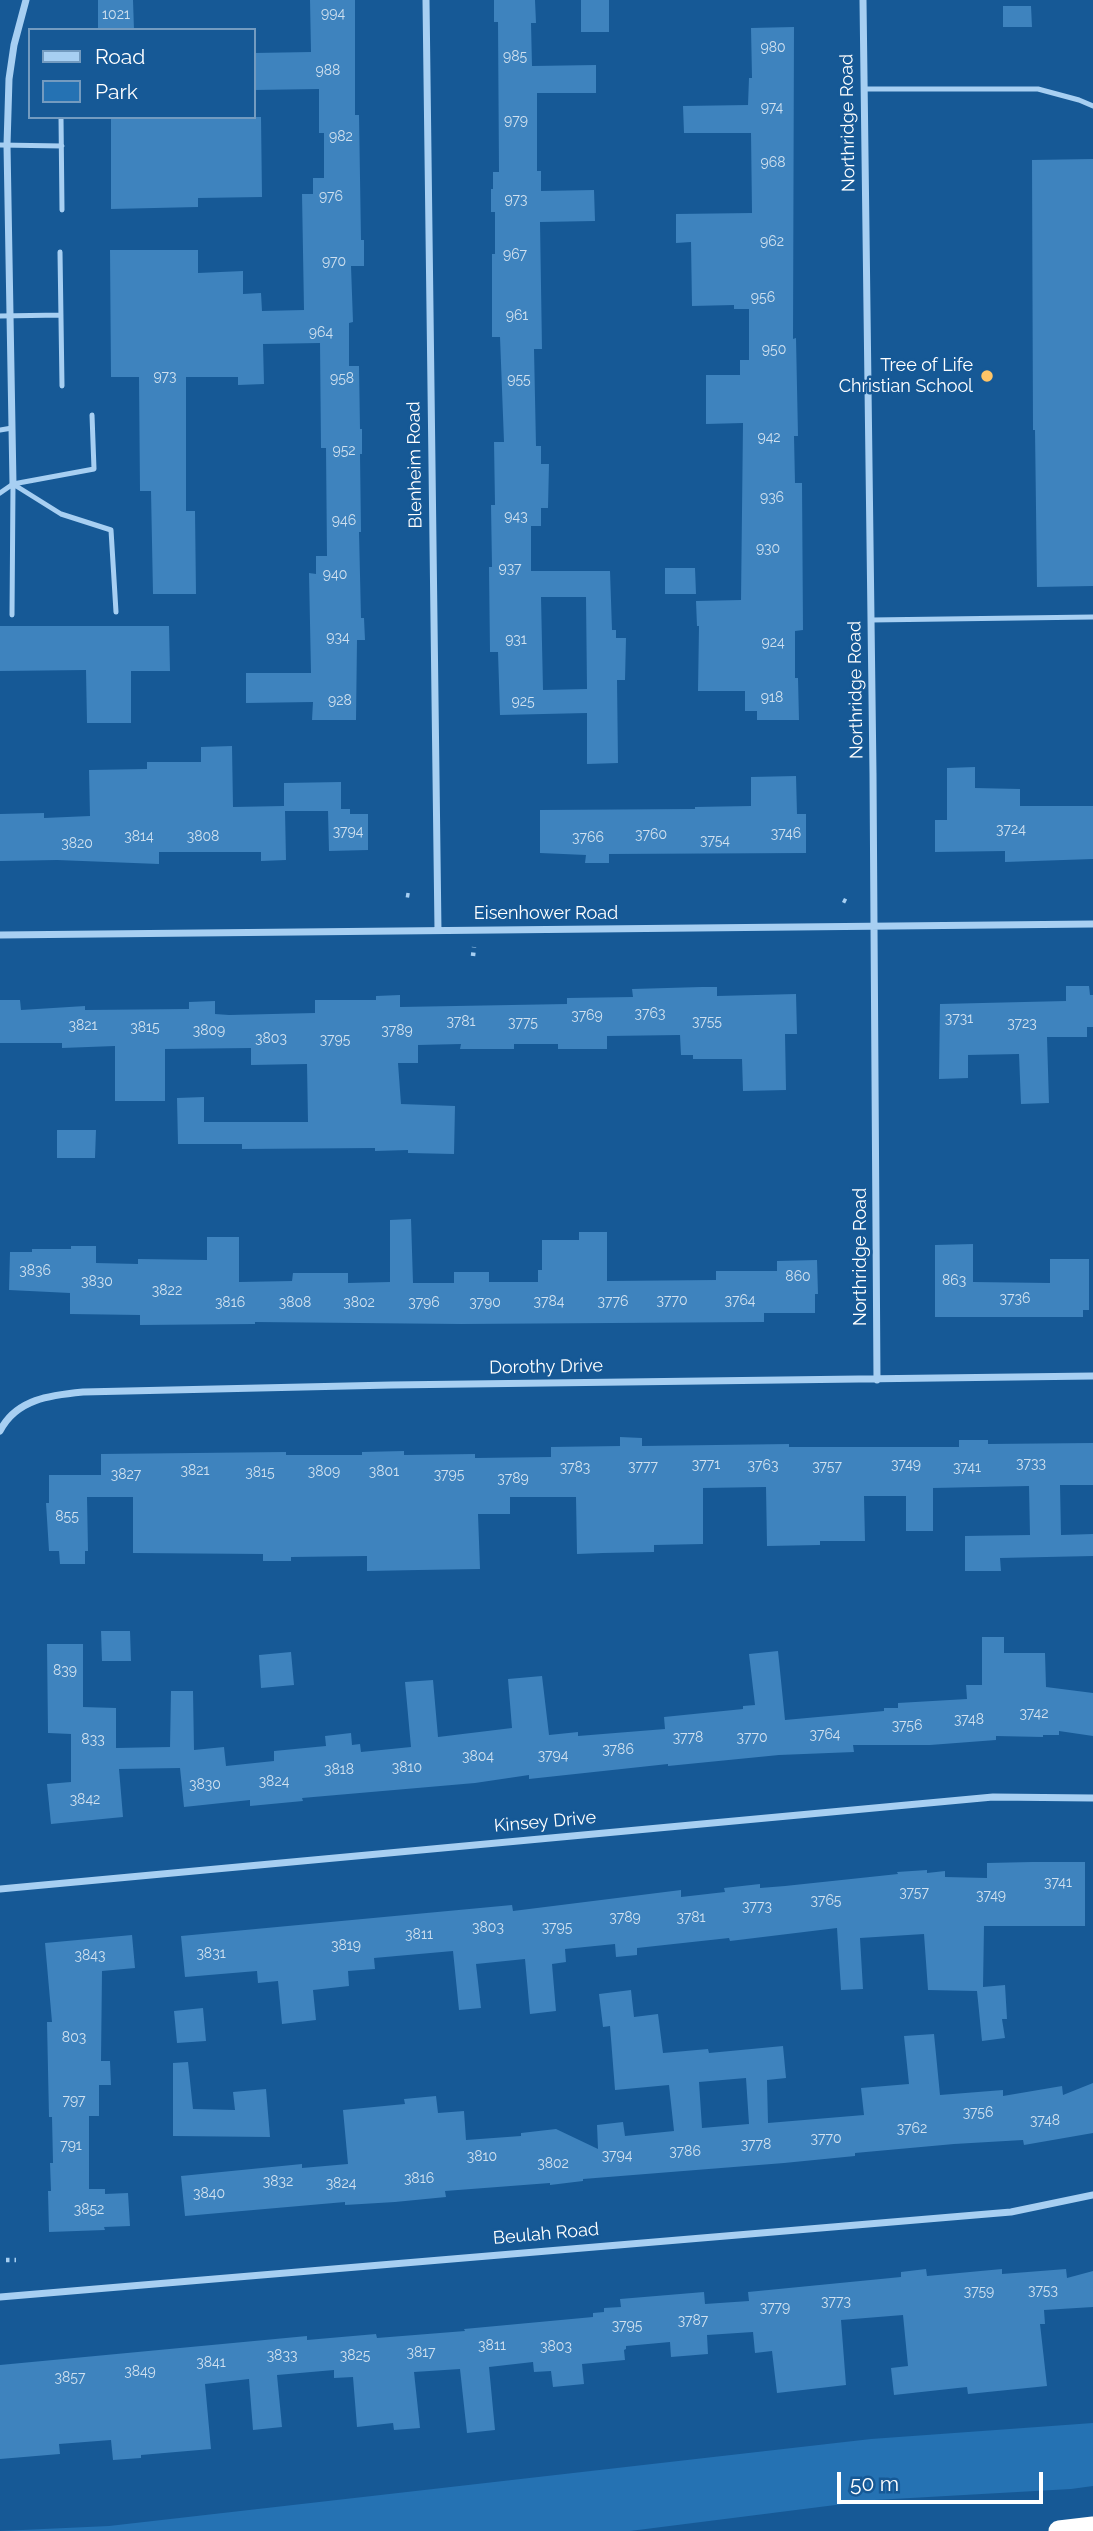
<!DOCTYPE html>
<html>
<head>
<meta charset="utf-8">
<style>
	body { margin:0 }
	#map { position:relative; width:1093px; height:2531px; overflow:hidden; background:#165996; font-family:Raleway,sans-serif }
	canvas { display:block }
	.legend { position:absolute; left:28px; top:28px; width:228px; height:91px; box-sizing:border-box; background:#165996; border:2px solid #739bc0; margin:0; padding:9px 12px; list-style:none; font-size:21px; color:#fff }
	.legend li { display:flex; align-items:center; gap:14px; height:35px }
	.legend b { width:35px; border:2px solid #739bc0 }
	.scale { position:absolute; left:837px; top:2472px; width:206px; height:32px; box-sizing:border-box; border:4px solid #fff; border-top:0; padding-left:9px; font-size:21px; line-height:24px; white-space:nowrap; color:#fff; -webkit-text-stroke:5px #165996; paint-order:stroke }
</style>
</head>
<body>
<div id="map">
<canvas width="1093" height="2531"></canvas>
<ul class="legend">
<li><b style="height:9px;background:#a7cff2"></b>Road</li>
<li><b style="height:19px;background:#2572b3"></b>Park</li>
</ul>
<div class="scale">50 m</div>
</div>
<script>
const ctx = document.querySelector('canvas').getContext('2d');
ctx.lineJoin = 'round';
function fillPath(path, color) { ctx.fillStyle = color; ctx.fill(path, 'evenodd'); }
function stroke(path, color, width, dash) { ctx.strokeStyle = color; ctx.lineWidth = width; ctx.lineCap = dash ? 'butt' : 'round'; ctx.setLineDash(dash || []); ctx.stroke(path); }
function write(font, color, halo, rows, align = 'center') {
  ctx.font = font + ' Raleway,sans-serif'; ctx.lineWidth = 5; ctx.setLineDash([]); ctx.textBaseline = 'middle'; ctx.strokeStyle = halo; ctx.fillStyle = color; for (const [text, x, y, turn = 0] of rows) {
    ctx.save(); ctx.translate(x, y); ctx.rotate((+turn || 0) * Math.PI / 180); ctx.textAlign = isNaN(turn) ? turn : align; if (halo) ctx.strokeText(text, 0, 0); ctx.fillText(text, 0, 0); ctx.restore();
  }
}
const green = new Path2D(`
	M1093,2423V2486L1071,2489L875,2500L630,2531H0L109,2526L871,2439Z`);
const building = new Path2D(`
	M98,0H133L134,30H98Z
	M310,0H355V115H359L361,240H364V266H351L353,322L349,323V366H359L360,429H362V454H360L361,532H359L361,618H364L365,640H357L356,720H312L313,702L246,703V673H311L309,573L316,574V556H327L326,448H321L320,343L263,344L264,384L238,385V377H186V511H195L196,594H153L151,491H140L139,377H111L110,250H198V273L243,271V294L261,293L262,311L304,310L302,194H313V178H324V133H319V89L254,90V53L311,52Z
	M494,0H535L536,23H531L532,66L596,65V93H537V171H541V191L594,190L595,221L540,222L542,349H534L536,446H541V464H549L548,508H541V526H531V571H610L612,630H616V638H626L625,680H617L618,763L587,764V713L500,715L498,652H490L489,567H492L491,505H495L494,442H504L500,337H492V254H495V212H491V189H493V172H499L498,22H494ZM541,597H586L587,689L543,690Z
	M581,0H609V32H581Z
	M1003,6H1031L1032,27H1003Z
	M794,27L793,339L796,338L798,436H794L795,483H802L803,630L795,631V678H798L799,720H757V711H745V691H698L699,626H697L696,601L741,600L743,423L706,424V375H740V360H749V309H734V305L692,306L691,242L676,243V214L752,213L751,133H684L683,106L748,105L749,78H752L751,28Z
	M111,117H261L262,197L198,198V207L111,209Z
	M1093,159V586L1037,587L1035,430H1033L1032,160Z
	M665,568H695L696,594H665Z
	M0,626H169L170,671H131V723H87L86,670L0,671Z
	M232,746L233,807L284,806V783L341,782V809H350V814H368V850L329,851L328,811H285L286,860L261,861V852H159V864L57,860L0,861V814L44,813V818L90,816L89,770L147,769V762H201V747Z
	M975,767V788L1020,789V806H1093V859L1005,862V851L935,852V820H947V768Z
	M796,776L797,814H806V853L609,854V863H585L586,855L540,853V810L695,809V807L751,806V777Z
	M1066,986H1089L1090,995H1093V1027H1087V1037H1047L1049,1103L1021,1104L1019,1054L968,1055V1078L939,1079L940,1004L1066,1001Z
	M702,987H717V996L796,994L797,1034H785L786,1090L743,1091L742,1059H693V1055H681L680,1035L607,1036V1049H558V1044H514V1049H460L461,1044L418,1045V1063H398L401,1104L455,1106L454,1154L408,1153V1150L375,1151V1148L242,1149V1144H178L177,1098L204,1097V1122H308L307,1064L251,1065V1048L165,1049V1101H115V1046L62,1048V1043H0V1000H20L21,1010L85,1006V1010L189,1009V1002L215,1001V1014L229,1015L315,1013V1000H376V996L400,995V1007L567,1004V998L633,997L632,989Z
	M57,1130H96L95,1158H57Z
	M411,1219L413,1283H454V1272H489V1282H538V1270H542V1240H579V1232H607V1281L716,1280V1271H777V1261L817,1260L818,1294H815V1313H764V1322L461,1324L255,1322V1324L140,1325V1315L70,1314V1293L9,1290L10,1252H32V1249H71V1246H96V1263L138,1264V1259L207,1260V1237H239V1282L292,1281L293,1273H348V1283L390,1282V1220Z
	M973,1244V1282L1050,1283V1259H1089V1310H1083V1317H935V1245Z
	M620,1437L642,1438V1446L789,1444V1447H959V1440H988V1444L1093,1443V1485H1060L1061,1535L1093,1534V1556L1000,1558L1001,1571H965V1536L1030,1535L1029,1486L933,1488V1531H906V1496H864L865,1541H820V1545L767,1546L766,1487L703,1488V1544L654,1545V1552L603,1553L577,1554L576,1497H510V1514H478L480,1569L419,1570L367,1571V1556L291,1557V1561H263V1554L133,1553V1497H87L88,1551H85V1564H60L59,1551H49L46,1503H49V1475H101V1454L286,1452V1455H362V1452L404,1451V1455L475,1454V1458L551,1457V1447L620,1446Z
	M101,1631H130L131,1661H102Z
	M982,1637H1004V1653H1045L1046,1687L1093,1693V1736L1059,1731V1735H1043V1737L996,1736V1740L930,1745H853L854,1752L779,1755L668,1766V1764L529,1779V1775L475,1783L302,1798L303,1801L250,1806V1800L184,1807L180,1768L119,1769L123,1817L51,1824L47,1784L71,1782V1734L48,1733L47,1644H83V1707L116,1708V1748L170,1747L171,1691H193L194,1750L224,1747L226,1766L274,1761V1751L326,1746L325,1736L351,1733L352,1745L360,1744L361,1752L411,1747L405,1682L433,1680L438,1737L512,1728L508,1679L542,1676L549,1735L578,1732V1736L665,1729L664,1717L743,1709V1706L755,1705L749,1654L778,1651L785,1720L884,1711V1708H898V1703L967,1699L966,1685H982Z
	M291,1652L294,1685L261,1688L259,1655Z
	M1032,1862H1085V1926H984L983,1987L1005,1985L1007,2019H1002L1005,2038L982,2041L977,1991L928,1990L924,1934L860,1938L863,1989L841,1990L837,1928L730,1941L729,1938L637,1948V1955L616,1957L615,1944L565,1949L566,1962L552,1964L556,2011L530,2014L525,1959L476,1964L481,2008L459,2010L453,1951L374,1958L375,1969L348,1971L349,1986L313,1990L316,2020L282,2024L278,1981L258,1983L257,1971L185,1977L181,1936L512,1905L513,1911L681,1890V1897L725,1892L724,1888L760,1884V1888L785,1886L898,1874L897,1872L927,1870V1873L945,1871V1877L987,1878V1863Z
	M132,1935L135,1968L102,1971L101,2061H110L111,2085H99V2116H89V2189H105V2194L128,2193L130,2226L104,2227L105,2230L49,2232L48,2191H51L50,2163H53L52,2117H49L47,2022H52L45,1943Z
	M631,1990L634,2017L658,2014L663,2053L708,2049L709,2053L783,2046L786,2078L767,2080L768,2123L864,2115L861,2088L909,2084L904,2036L934,2034L940,2095L1003,2090V2096L1062,2086L1063,2095L1093,2083V2133L1024,2145L1023,2140L954,2144L855,2153V2156L784,2163L583,2179V2181L550,2185V2183L445,2191L446,2197L395,2202L345,2205V2202L185,2216L181,2176L302,2164V2168L348,2164L343,2110L405,2104L404,2099L436,2096L438,2113L464,2111L466,2140L521,2136V2133L556,2129L598,2149L597,2125L623,2122L625,2136L674,2131L669,2085L615,2090L610,2026L603,2027L599,1994ZM746,2078L749,2124L702,2128L699,2082Z
	M203,2008L206,2041L177,2043L174,2011Z
	M188,2062L193,2109L235,2110L233,2092L266,2089L270,2137L173,2136V2063Z
	M926,2269L927,2276L1002,2269V2274L1066,2269L1067,2278L1093,2271V2307L1044,2310L1045,2324H1040L1047,2386L968,2394L967,2387L894,2395L891,2368L908,2366L903,2315L841,2320L846,2385L777,2393L772,2351L755,2353L753,2332L707,2335L708,2354L671,2357L670,2342L626,2346V2349L624,2350L625,2360L582,2364L584,2384L553,2387L551,2371L534,2372L533,2362L489,2367L495,2430L467,2433L460,2369L414,2372L420,2428L394,2430L393,2423L357,2427L353,2377L334,2378V2370L277,2375L282,2427L253,2430L249,2379L205,2384L211,2449L141,2455V2458L113,2460L111,2440L59,2444L60,2454L0,2459V2365L307,2336V2340L376,2334L377,2338L465,2331L464,2329L593,2317V2313L604,2312V2308L621,2307L620,2299L704,2292L705,2304L749,2301L748,2292L901,2277V2272Z`);
const path = new Path2D(`
	M406,895L412,896
	M843,900L847,902
	M473,956L474,947
	M6,2260H16`);
const service = new Path2D(`
	M864,89H1038L1079,100L1093,106
	M61,117L62,210
	M0,145L62,146
	M60,252L62,386
	M0,316L61,315
	M0,430L12,428
	M13,484L61,514L111,530L116,612
	M0,493L13,484L94,469L92,415
	M12,615L13,485
	M871,620L1093,617`);
const minor = new Path2D(`
	M426,0L438,930
	M863,0L873,773L877,1380
	M13,484L7,145L9,79L14,45L26,0
	M0,935L1093,924
	M0,1431C16,1399 51,1395 83,1392L391,1385L1093,1376
	M0,1889L993,1797L1093,1798
	M0,2297L1011,2212L1093,2195`);
const motorway = new Path2D(`
	M1059,2531L1093,2527`);
const markers = [
	[987,376,7,"#ffc567"]
];
const numberNames = [
	["994",333,14],
	["1021",116,15],
	["980",773,48],
	["985",515,57],
	["988",328,71],
	["974",772,108],
	["979",516,121],
	["982",341,137],
	["968",773,163],
	["976",331,197],
	["973",516,200],
	["962",772,242],
	["967",515,255],
	["970",334,262],
	["956",763,298],
	["961",517,316],
	["964",321,333],
	["950",774,350],
	["973",165,377],
	["958",342,379],
	["955",519,380],
	["942",769,438],
	["952",344,451],
	["936",772,498],
	["943",516,517],
	["946",344,521],
	["930",768,549],
	["937",510,569],
	["940",335,575],
	["934",338,638],
	["931",516,640],
	["924",773,643],
	["918",772,698],
	["928",340,701],
	["925",523,702],
	["3724",1011,830],
	["3794",348,832],
	["3746",786,834],
	["3760",651,835],
	["3814",139,837],
	["3808",203,837],
	["3766",588,838],
	["3754",715,841],
	["3820",77,844],
	["3763",650,1014],
	["3769",587,1016],
	["3731",959,1019],
	["3781",461,1022],
	["3755",707,1022],
	["3775",523,1023],
	["3723",1022,1024],
	["3821",83,1026],
	["3815",145,1028],
	["3809",209,1031],
	["3789",397,1031],
	["3803",271,1039],
	["3795",335,1040],
	["3836",35,1271],
	["860",798,1277],
	["863",954,1281],
	["3830",97,1282],
	["3822",167,1291],
	["3736",1015,1299],
	["3770",672,1301],
	["3764",740,1301],
	["3784",549,1302],
	["3776",613,1302],
	["3816",230,1303],
	["3808",295,1303],
	["3802",359,1303],
	["3796",424,1303],
	["3790",485,1303],
	["3733",1031,1464],
	["3771",706,1465],
	["3749",906,1465],
	["3763",763,1466],
	["3777",643,1467],
	["3757",827,1467],
	["3783",575,1468],
	["3741",967,1468],
	["3821",195,1471],
	["3809",324,1472],
	["3801",384,1472],
	["3815",260,1473],
	["3827",126,1475],
	["3795",449,1475],
	["3789",513,1479],
	["855",67,1517],
	["839",65,1671],
	["3742",1034,1714],
	["3748",969,1720],
	["3756",907,1726],
	["3764",825,1735],
	["3778",688,1738],
	["3770",752,1738],
	["833",93,1740],
	["3786",618,1750],
	["3794",553,1756],
	["3804",478,1757],
	["3810",407,1768],
	["3818",339,1770],
	["3824",274,1782],
	["3830",205,1785],
	["3842",85,1800],
	["3741",1058,1883],
	["3757",914,1893],
	["3749",991,1896],
	["3765",826,1901],
	["3773",757,1907],
	["3789",625,1918],
	["3781",691,1918],
	["3803",488,1928],
	["3795",557,1928],
	["3811",419,1935],
	["3819",346,1946],
	["3831",211,1954],
	["3843",90,1956],
	["803",74,2038],
	["797",74,2101],
	["3756",978,2113],
	["3748",1045,2121],
	["3762",912,2129],
	["3770",826,2139],
	["3778",756,2145],
	["791",71,2146],
	["3786",685,2152],
	["3794",617,2156],
	["3810",482,2157],
	["3802",553,2164],
	["3816",419,2179],
	["3832",278,2182],
	["3824",341,2184],
	["3840",209,2194],
	["3852",89,2210],
	["3753",1043,2291],
	["3759",979,2292],
	["3773",836,2302],
	["3779",775,2308],
	["3787",693,2321],
	["3795",627,2326],
	["3811",492,2346],
	["3803",556,2347],
	["3817",421,2353],
	["3833",282,2356],
	["3825",355,2356],
	["3841",211,2363],
	["3849",140,2372],
	["3857",70,2378]
];
const streetNames = [
	["Northridge Road",848,123,-91],
	["Blenheim Road",415,465,-91],
	["Northridge Road",856,690,-91],
	["Eisenhower Road",546,914],
	["Northridge Road",861,1257,-90],
	["Dorothy Drive",546,1367,-1],
	["Kinsey Drive",545,1822,-5],
	["Beulah Road",546,2234,-5]
];
const poiNames = [
	["Tree of Life",973,366],
	["Christian School",973,387]
];
fillPath(green, '#2572b3');
fillPath(building, '#3e83be');
stroke(path, '#a7cff2', 4.5, [3.5, 5]);
stroke(service, '#a7cff2', 5);
stroke(minor, '#a7cff2', 7);
stroke(motorway, '#fff', 21);
for (const [x, y, r, color] of markers) { const dot = new Path2D(); dot.arc(x, y, r, 0, 2 * Math.PI); ctx.fillStyle = color; ctx.fill(dot); stroke(dot, '#165996', 2.5); }
write('14px', '#cfe0ef', null, numberNames);
write('18px', '#fff', '#165996', streetNames);
write('18px', '#fff', '#165996', poiNames, 'right');
</script>
</body>
</html>
